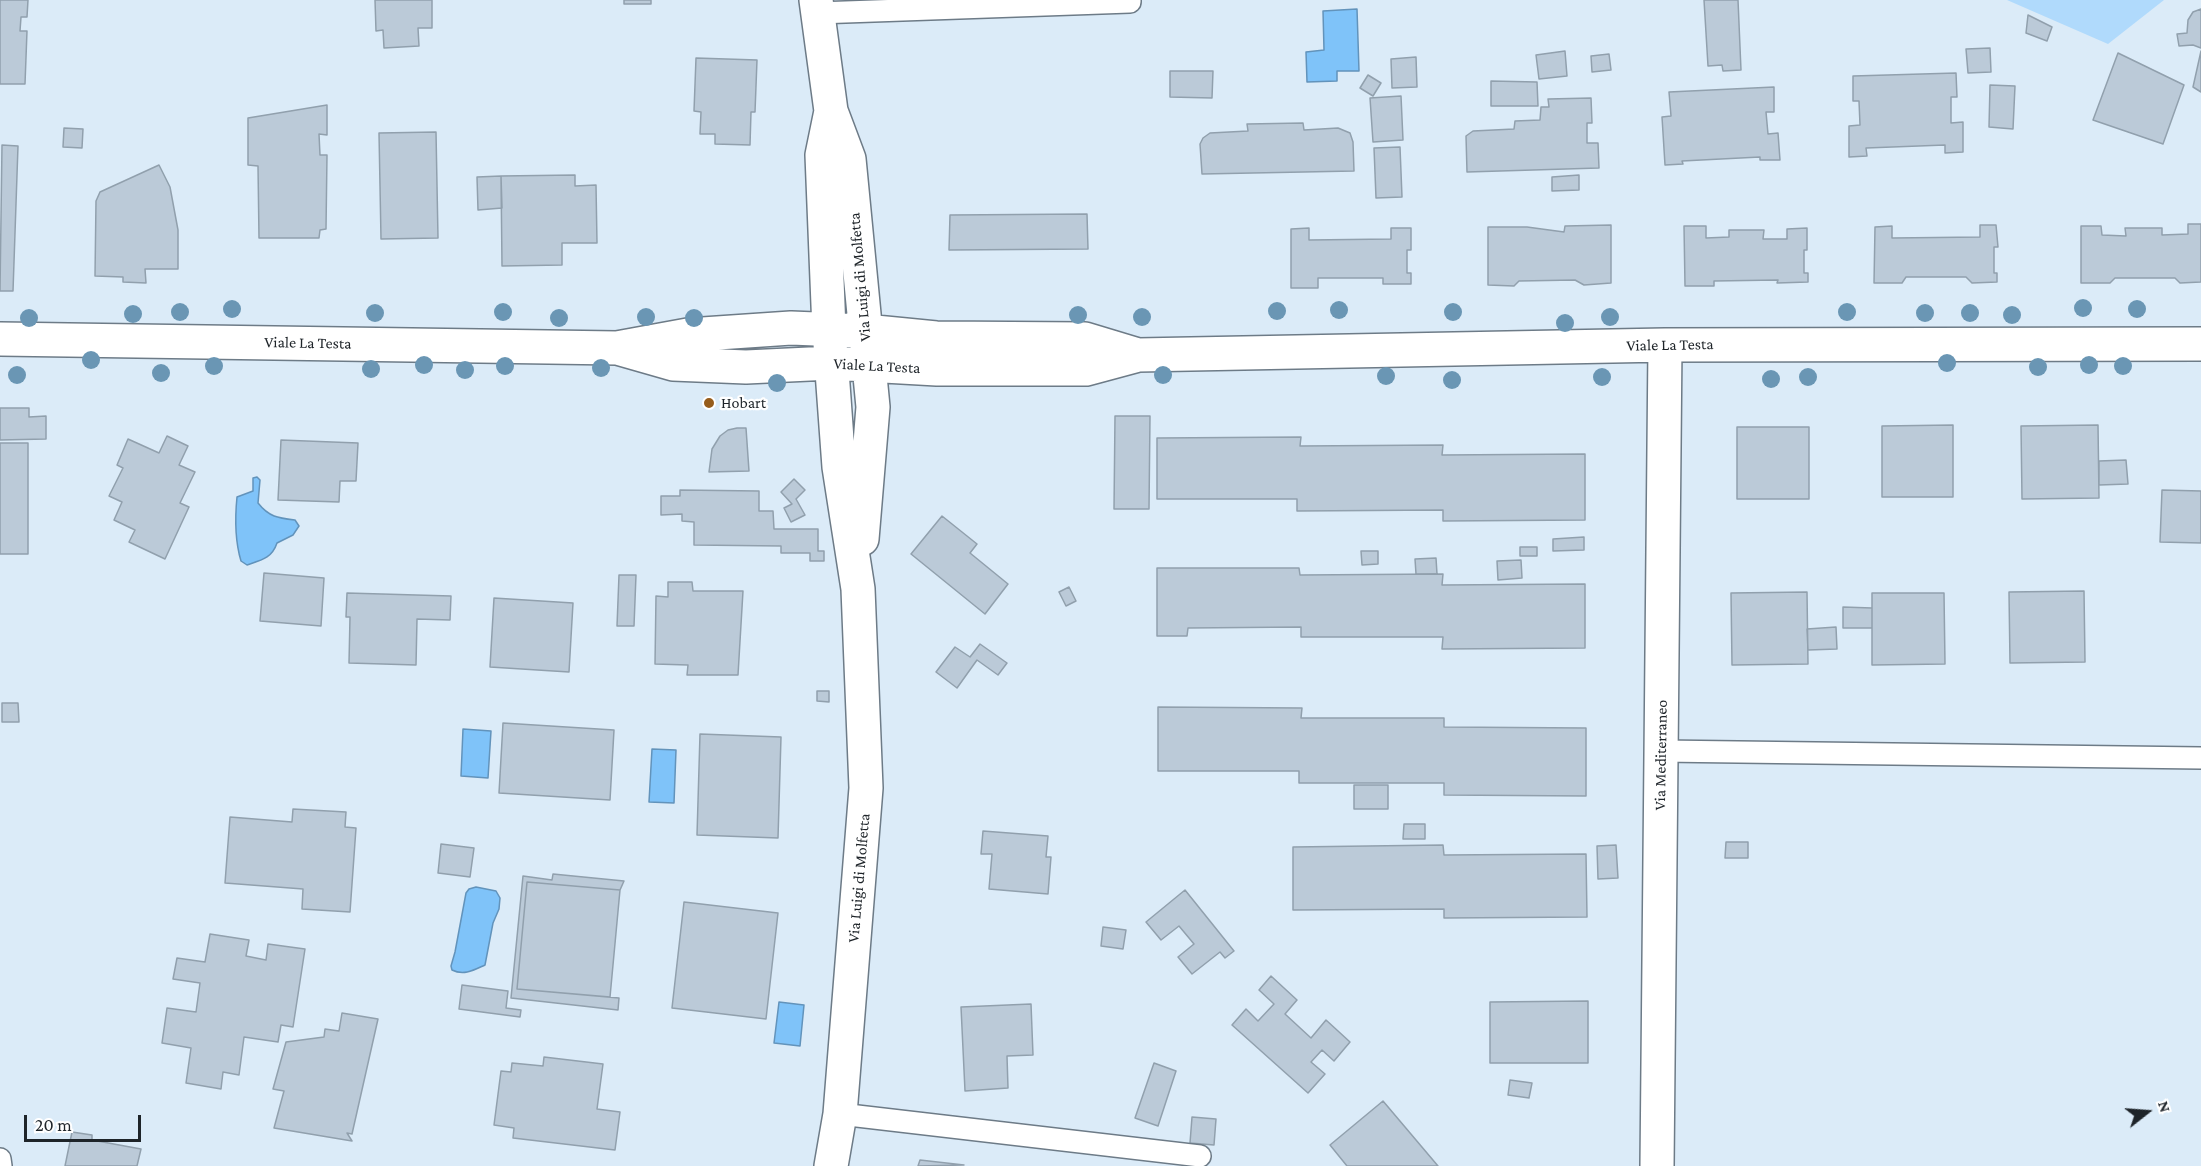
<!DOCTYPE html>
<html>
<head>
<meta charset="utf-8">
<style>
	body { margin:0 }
	#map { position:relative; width:2201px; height:1166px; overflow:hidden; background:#dbebf8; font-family:"Crimson Pro",serif }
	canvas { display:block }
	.north { position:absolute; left:2117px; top:1082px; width:60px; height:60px; -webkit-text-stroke:4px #fff; paint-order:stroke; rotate:73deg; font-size:16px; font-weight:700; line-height:24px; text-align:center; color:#1e2429 }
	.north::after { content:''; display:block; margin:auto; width:21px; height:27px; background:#1e2429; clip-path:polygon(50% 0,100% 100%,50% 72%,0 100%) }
	.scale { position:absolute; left:24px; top:1115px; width:117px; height:27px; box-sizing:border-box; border:3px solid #1e2429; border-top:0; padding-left:8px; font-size:18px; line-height:21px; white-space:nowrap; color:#1e2429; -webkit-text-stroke:4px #fff; paint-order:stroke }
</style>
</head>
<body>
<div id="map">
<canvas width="2201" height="1166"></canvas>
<div class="north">N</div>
<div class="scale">20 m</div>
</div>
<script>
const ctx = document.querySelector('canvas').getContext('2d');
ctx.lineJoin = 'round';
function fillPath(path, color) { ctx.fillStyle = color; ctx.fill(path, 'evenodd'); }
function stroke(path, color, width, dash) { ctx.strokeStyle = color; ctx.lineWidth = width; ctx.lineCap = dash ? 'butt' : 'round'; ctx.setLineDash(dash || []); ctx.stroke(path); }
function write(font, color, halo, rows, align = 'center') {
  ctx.font = font + ' "Crimson Pro",serif'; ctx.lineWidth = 4.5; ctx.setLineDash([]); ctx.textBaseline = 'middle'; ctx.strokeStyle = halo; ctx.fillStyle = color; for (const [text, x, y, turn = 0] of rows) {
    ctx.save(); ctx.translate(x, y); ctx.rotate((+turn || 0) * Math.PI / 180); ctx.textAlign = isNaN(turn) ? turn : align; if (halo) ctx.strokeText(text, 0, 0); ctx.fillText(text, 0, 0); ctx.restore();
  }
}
const green = new Path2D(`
	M2007,0H2164L2108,44Z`);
const water = new Path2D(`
	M1357,9L1359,71H1337V81L1307,82L1306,52L1324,50L1323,11Z
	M257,477L260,480L258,503C269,517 278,518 295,520L299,526L293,535L277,543C272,558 262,560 247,565L241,561C235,541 235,517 237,497L253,491V478Z
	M463,729L491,731L488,778L461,776Z
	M652,749L676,750L674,803L649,802Z
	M476,887L496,891L500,898L499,909L493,923L485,965C474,970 464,976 452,970L451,966L455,952L466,893L469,889Z
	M779,1002L804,1005L800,1046L774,1043Z`);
const building = new Path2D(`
	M0,0H28L27,17H21L20,31H27L25,84H0Z
	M375,0H432V28H418L419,46L384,48L383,30L376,31Z
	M624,0H651V4H624Z
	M1704,0H1738L1741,70L1723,71L1722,65L1708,66Z
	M2201,9V48L2193,45L2179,46L2177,34L2187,33L2188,20L2193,12Z
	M2028,15L2052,27L2047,41L2026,33Z
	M1990,48L1991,72L1968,73L1966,49Z
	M1565,51L1567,76L1539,79L1536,55Z
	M2201,51V92L2193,87Z
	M2118,53L2184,85L2163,144L2093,120Z
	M1609,54L1611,70L1592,72L1591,56Z
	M1416,57L1417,87L1392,88L1391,59Z
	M696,58L757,60L755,112H751L750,145L715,144V134H700L701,112L694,111Z
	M1170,71H1213L1212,98L1170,97Z
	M1956,73L1957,97H1951V123L1963,122V152L1945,153V145L1866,148L1867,156L1849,157V126L1860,125L1859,101H1853V76Z
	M1368,75L1381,83L1373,96L1360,88Z
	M1491,81L1537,82L1538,106H1491Z
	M1990,85L2015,86L2013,129L1989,127Z
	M1774,87V112H1766L1768,134L1778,133L1780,160H1760V157L1682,161L1683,164L1665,165L1662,117L1671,116L1669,92Z
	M1401,96L1403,140L1373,142L1370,98Z
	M1591,98L1592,123H1587V143H1598L1599,168L1467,172L1466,136L1473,131L1514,129L1515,121L1540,120L1541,107H1549L1548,99Z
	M327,105V135L319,134L320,155H327L326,229L320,230L319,238H259L258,166L248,165V118Z
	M1303,123L1304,130L1338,128L1350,133L1353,142L1354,171L1202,174L1200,144L1203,138L1210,133L1248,131L1247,124Z
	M64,128L83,129L82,148L63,147Z
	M436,132L438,238L381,239L379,133Z
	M2,145L18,146L13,291H0Z
	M1400,147L1402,197L1376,198L1374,148Z
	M159,165L170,187L178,230V269H145L146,283L123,282V277L95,276L96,201L100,192Z
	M575,175V186L596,185L597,243H562V265L502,266L501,176Z
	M1579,175V190L1552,191V177Z
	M501,176L502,208L478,210L477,177Z
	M1087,214L1088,249L949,250L950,215Z
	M2188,224H2201V282L2180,283L2175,278H2115L2110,283H2081V226H2101L2102,235L2126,236L2125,228H2162V235L2188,234Z
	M1611,225V283L1584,285L1575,280L1519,281L1514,286L1488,285V227H1527L1564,232L1565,226Z
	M1980,225H1996L1998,247H1994V273H1997V282L1972,283L1966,277H1906L1902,283H1874L1875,227L1892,226V238L1980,237Z
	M1684,226H1706V238L1729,237V230H1764L1763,239H1787V229L1807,228V250H1804V273H1808V282L1777,283L1778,280L1714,281V286H1685Z
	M1309,228V240L1391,239V228H1411V250H1407V273H1411V284H1383V278H1318V288H1291V229Z
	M0,408H29V417L46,416V439L0,440Z
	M1115,416H1150L1149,509H1114Z
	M1953,425V497H1882V426Z
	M2098,425L2099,498L2022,499L2021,426Z
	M1737,427H1809V499H1737Z
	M737,428H746L749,471L709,472L712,449L720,436L728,430Z
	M167,436L188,446L179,465L195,472L180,503L189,507L165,559L129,542L135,530L114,520L122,502L109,496L123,468L117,465L128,439L159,453Z
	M1301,437L1300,446L1443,445L1442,455L1585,454V520L1443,521V510L1297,511V499H1157V438Z
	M281,440L358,443L356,481H340L339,502L278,500Z
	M0,443H28V554H0Z
	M2126,460L2128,484L2099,485V461Z
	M794,479L805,490L796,499L805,515L791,522L784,508L792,504L781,492Z
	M680,490L759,491V511H773L774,529H818V551H824V561H810V553H781V546L694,545V522L682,521V514L661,515V496H680Z
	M2162,490L2201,491V543L2160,542Z
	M942,516L977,544L970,553L1008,584L985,614L911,554Z
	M1584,537V550L1553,551V539Z
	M1520,547H1537V556H1520Z
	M1361,551H1378V564L1362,565Z
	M1436,558L1437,574H1416L1415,559Z
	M1521,560L1522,578L1498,580L1497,561Z
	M1157,568H1299L1300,575L1443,574L1442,585L1585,584V648L1442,649L1443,637H1301V627L1188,628L1187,636H1157Z
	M264,573L324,578L321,626L260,621Z
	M619,575H636L634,626H617Z
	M668,582H692L693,591H743L738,675H687L688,665L655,664L656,596L668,597Z
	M1069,587L1076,601L1066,606L1059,592Z
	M2084,591L2085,662L2010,663L2009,592Z
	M1807,592L1808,664L1732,665L1731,593Z
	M347,593L451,596L450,620L417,619L416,665L349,663L350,617H346Z
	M1872,593H1944L1945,664L1872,665Z
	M494,598L573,603L569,672L490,667Z
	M1843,607L1872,608V628H1843Z
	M1836,627L1837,649L1808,650L1807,629Z
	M980,644L1007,663L998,675L977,660L957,688L936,672L955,647L970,657Z
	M817,691H829V702L817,701Z
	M2,703H18L19,722H2Z
	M1158,707L1302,708L1301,718H1444V727L1586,728V796L1444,795V783H1299V771H1158Z
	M503,723L614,730L610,800L499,793Z
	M700,734L781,737L778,838L697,835Z
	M1354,785H1388V809H1354Z
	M293,809L346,812L345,827L356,828L350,912L302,909L303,889L225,883L230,817L292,822Z
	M1404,824H1425V839H1403Z
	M983,831L1048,836L1046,857H1051L1048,894L989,889L992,854H981Z
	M1726,842H1748V858H1725Z
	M441,844L474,848L470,877L438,873Z
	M1443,845L1444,855L1586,854L1587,917L1444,918V909L1293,910V847Z
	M1616,845L1618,878L1598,879L1597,846Z
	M553,874L624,881L620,890L527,882L517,989L619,998L618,1010L511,998L523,876L552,880Z
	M527,882L620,890L610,997L517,989Z
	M1185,890L1234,951L1225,958L1220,952L1192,974L1178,957L1194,944L1179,926L1161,940L1146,922Z
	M684,902L778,913L766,1019L672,1008Z
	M1103,927L1126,930L1123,949L1101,946Z
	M210,934L249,940L246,956L266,960L268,944L305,949L293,1027L281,1025L278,1042L244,1037L239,1075L223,1072L221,1089L186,1083L191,1048L162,1043L167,1008L196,1012L200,983L173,979L177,958L205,962Z
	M1271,976L1297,1000L1285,1014L1311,1038L1326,1020L1350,1042L1334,1061L1322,1050L1311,1062L1325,1074L1308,1093L1232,1025L1246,1009L1258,1021L1274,1004L1259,990Z
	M462,985L508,991L506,1008L521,1010L520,1017L459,1009Z
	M1588,1001V1063H1490V1002Z
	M1031,1004L1033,1055L1007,1056L1008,1088L965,1091L961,1007Z
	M342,1013L378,1019L352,1134L347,1133L352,1141L274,1128L284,1091L273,1089L286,1042L324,1037L325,1029L339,1031Z
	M544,1057L603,1064L597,1109L620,1112L615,1150L513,1138L514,1128L494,1125L501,1071L511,1072L512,1063L543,1066Z
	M1154,1063L1176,1071L1158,1126L1135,1118Z
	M1510,1080L1532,1083L1529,1098L1508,1095Z
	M1383,1101L1438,1166H1347L1330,1145Z
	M1192,1117L1216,1119L1214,1145L1190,1143Z
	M72,1132L92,1135V1140L141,1149L137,1166H65Z
	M920,1160L964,1165L918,1166Z`);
const service = new Path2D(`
	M817,13L1130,2V0
	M1661,751L2201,758
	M840,1114L1200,1156
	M0,1159L1,1166`);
const minor = new Path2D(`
	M816,0L831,111L849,159L873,407L862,539
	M831,111L822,155L829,330L839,467L858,589L866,788L840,1114L831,1166
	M0,339L617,348L688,335L791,328L865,331L936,338L1085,339L1138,355
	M617,348L673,364L746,367L831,363L937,369H1086L1138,355L1665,345L2201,344
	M1657,1166L1665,345`);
const trees = [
	[2083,308],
	[232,309],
	[2137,309],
	[1339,310],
	[1277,311],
	[180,312],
	[503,312],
	[1453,312],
	[1847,312],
	[375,313],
	[1925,313],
	[1970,313],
	[133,314],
	[1078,315],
	[2012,315],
	[646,317],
	[1142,317],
	[1610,317],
	[29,318],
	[559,318],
	[694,318],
	[1565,323],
	[91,360],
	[1947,363],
	[424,365],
	[2089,365],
	[214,366],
	[505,366],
	[2123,366],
	[2038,367],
	[601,368],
	[371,369],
	[465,370],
	[161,373],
	[17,375],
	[1163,375],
	[1386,376],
	[1602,377],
	[1808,377],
	[1771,379],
	[1452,380],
	[777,383]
];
const markers = [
	[709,403,6,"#965c1b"]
];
const streetNames = [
	["Via Luigi di Molfetta",860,277,-95],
	["Viale La Testa",308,343,1],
	["Viale La Testa",1670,345,-1],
	["Viale La Testa",877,366,3],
	["Via Mediterraneo",1661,755,-89],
	["Via Luigi di Molfetta",859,878,-85]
];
const poiNames = [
	["Hobart",721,403]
];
fillPath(green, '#b0dafc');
fillPath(water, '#7fc3f9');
stroke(water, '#6293bb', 1.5);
fillPath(building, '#bbcad8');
stroke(building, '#91a0ad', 1.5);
stroke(service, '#6d7b87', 24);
stroke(minor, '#6d7b87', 36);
stroke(service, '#fff', 21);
stroke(minor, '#fff', 33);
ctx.fillStyle = '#6a96b4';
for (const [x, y] of trees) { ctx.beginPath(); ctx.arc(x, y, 9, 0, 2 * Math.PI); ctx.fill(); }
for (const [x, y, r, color] of markers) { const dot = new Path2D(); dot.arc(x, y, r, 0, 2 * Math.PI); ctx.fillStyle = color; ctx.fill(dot); stroke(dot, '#fff', 2); }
write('16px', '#1e2429', '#fff', streetNames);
write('16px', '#1e2429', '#fff', poiNames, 'left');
</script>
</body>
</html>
